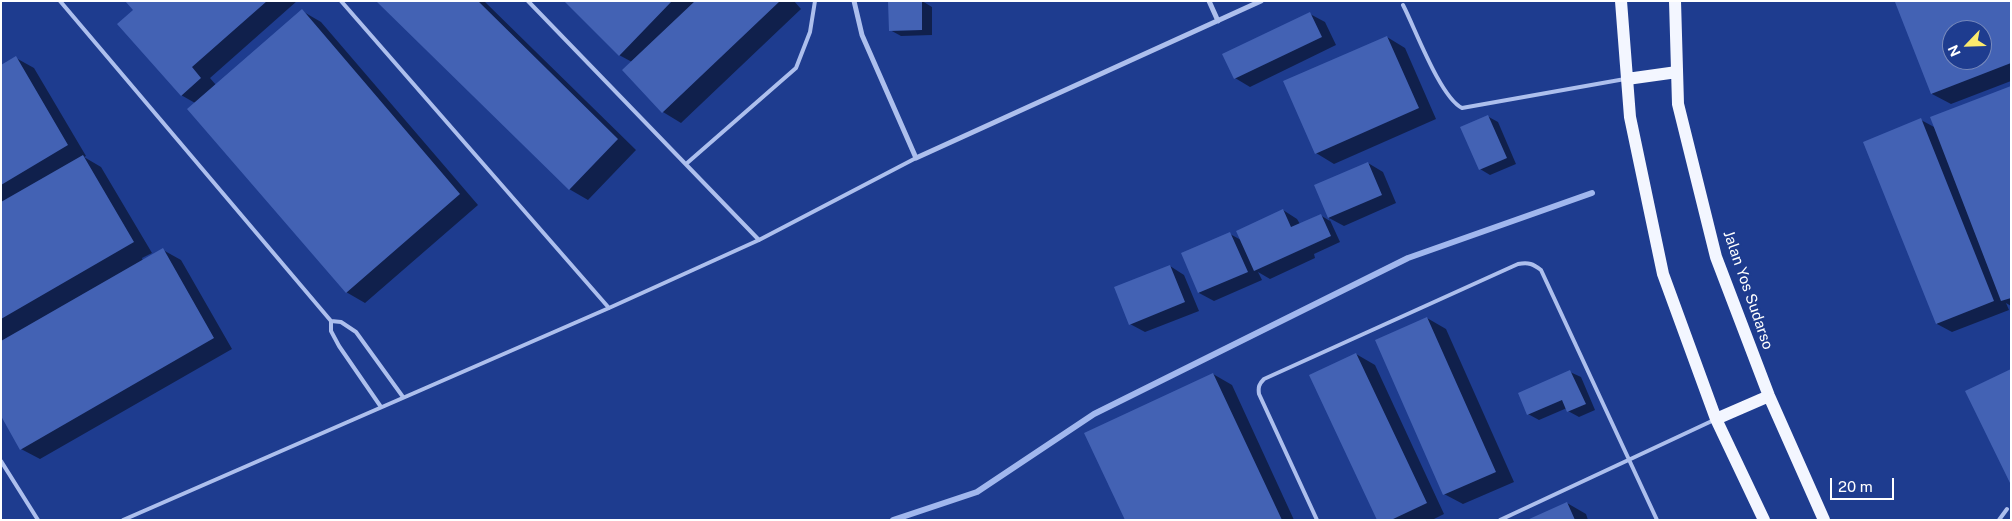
<!DOCTYPE html>
<html>
<head>
<meta charset="utf-8">
<style>
	body { margin:0 }
	#map { position:relative; width:2012px; height:521px; overflow:hidden; background:#1e3c8f; font-family:"Public Sans",sans-serif }
	canvas { display:block }
	.frame { position:absolute; inset:0; border:2px solid #fff; pointer-events:none }
	.north { position:absolute; left:1942px; top:20px; width:50px; height:50px; box-sizing:border-box; background:#1e3c8f; border:1px solid #788abc; border-radius:50%; rotate:246deg; font-size:14px; font-weight:700; line-height:20px; text-align:center; color:#fff }
	.north::after { content:''; display:block; margin:auto; width:18px; height:22px; background:#fbea6d; clip-path:polygon(50% 0,100% 100%,50% 72%,0 100%) }
	.scale { position:absolute; left:1830px; top:478px; width:64px; height:22px; box-sizing:border-box; border:2px solid #fff; border-top:0; padding-left:6px; font-size:15px; line-height:18px; white-space:nowrap; color:#fff; -webkit-text-stroke:4px #1e3c8f; paint-order:stroke }
</style>
</head>
<body>
<div id="map">
<canvas width="2012" height="521"></canvas>
<div class="frame"></div>
<div class="north">N</div>
<div class="scale">20 m</div>
</div>
<script>
const ctx = document.querySelector('canvas').getContext('2d');
ctx.lineJoin = 'round';
function fillPath(path, color) { ctx.fillStyle = color; ctx.fill(path, 'evenodd'); }
function stroke(path, color, width, dash) { ctx.strokeStyle = color; ctx.lineWidth = width; ctx.lineCap = dash ? 'butt' : 'round'; ctx.setLineDash(dash || []); ctx.stroke(path); }
function write(font, color, halo, rows, align = 'center') {
  ctx.font = font + ' "Public Sans",sans-serif'; ctx.lineWidth = 4; ctx.setLineDash([]); ctx.textBaseline = 'middle'; ctx.strokeStyle = halo; ctx.fillStyle = color; for (const [text, x, y, turn = 0] of rows) {
    ctx.save(); ctx.translate(x, y); ctx.rotate((+turn || 0) * Math.PI / 180); ctx.textAlign = isNaN(turn) ? turn : align; if (halo) ctx.strokeText(text, 0, 0); ctx.fillText(text, 0, 0); ctx.restore();
  }
}
const shadow = new Path2D(`
	M127,1H297L210,78L216,85L302,11L321,22L478,205L365,303L346,292L195,103L181,95L135,10Z
	M377,1H484L636,150L588,200L569,189Z
	M566,1H794L801,9L681,123L663,112L623,70L632,62L619,55Z
	M890,1H922L932,7V35L901,36L890,30Z
	M1899,1H2011V81L1951,104L1932,94L1896,2ZM1952,30H1982V60H1952Z
	M1310,14L1325,22L1336,45L1250,87L1235,78Z
	M1387,37L1405,48L1436,119L1334,164L1316,153Z
	M16,58L34,68L86,156L84,157L101,167L152,253L142,258L143,261L163,250L181,260L232,349L40,459L21,449L1,414V66Z
	M2011,88V306L2006,303L2009,310L1952,332L1937,324L1865,142L1921,120L1936,128Z
	M1487,116L1498,122L1516,164L1490,175L1480,169Z
	M1368,163L1383,172L1396,203L1344,226L1329,218L1340,242L1314,254L1315,258L1270,279L1258,272L1262,280L1214,301L1199,293L1182,254L1230,234L1241,240L1283,210L1297,219L1300,224L1320,215L1330,221L1316,185Z
	M1170,266L1184,275L1199,311L1145,332L1130,324Z
	M1427,318L1446,329L1514,482L1463,504L1444,494Z
	M1356,354L1375,365L1444,514L1432,520H1378Z
	M1570,372L1581,377L1595,410L1579,417L1568,411L1567,408L1539,420L1528,414Z
	M1213,374L1232,385L1294,520H1126Z
	M1567,503L1586,514L1588,520H1530Z`);
const stream = new Path2D(`
	M893,520L977,492L1094,414L1408,258L1592,193`);
const building = new Path2D(`
	M125,1H267L192,67L201,78L181,96L117,24L133,10Z
	M376,1H478L618,139L569,190Z
	M564,1H672L619,56Z
	M695,1H780L662,113L622,70Z
	M888,1H922V30L889,31Z
	M2011,1V63L1931,94L1895,2ZM1952,30H1982V60H1952Z
	M302,9L460,194L346,293L187,109Z
	M1310,12L1322,37L1234,79L1222,54Z
	M1387,36L1419,108L1315,154L1283,81Z
	M16,56L68,145L1,185V65Z
	M2011,86V298L2001,301L1930,117Z
	M1488,115L1507,158L1479,170L1460,127Z
	M1921,118L1994,301L1936,324L1863,142Z
	M83,155L134,242L1,319V202Z
	M1368,162L1382,195L1328,218L1314,185Z
	M1283,209L1291,227L1321,214L1331,236L1254,271L1236,231Z
	M1230,232L1248,272L1198,293L1181,253Z
	M163,248L214,338L20,450L1,416V341Z
	M1170,265L1185,302L1129,325L1114,287Z
	M1427,317L1496,472L1443,495L1375,340Z
	M1356,353L1427,503L1391,520H1377L1309,375Z
	M2011,369V485L1965,391Z
	M1570,370L1586,404L1567,412L1562,400L1527,415L1518,393Z
	M1213,373L1282,520H1125L1084,433Z
	M1567,502L1575,520H1527Z`);
const lane = new Path2D(`
	M60,1L331,321V331L339,346L381,407
	M341,1L609,308
	M528,1L759,240
	M1403,5C1415,28 1440,97 1462,108L1625,79
	M686,164L796,68L810,32L815,1
	M331,321L341,322L356,332L403,397
	M1,461L38,520
	M123,520L609,308L759,240L916,158
	M1317,520L1259,394C1258,387 1259,384 1264,379L1518,264C1529,262 1533,264 1541,270L1657,520
	M1500,520L1714,420
	M1999,520L2007,509`);
const street = new Path2D(`
	M854,1L862,35L916,158L1261,1
	M1209,1L1218,21`);
const primary = new Path2D(`
	M1621,1L1630,117L1663,274L1716,419L1764,520
	M1675,1L1678,104L1716,257L1769,396L1824,520
	M1627,79L1677,72
	M1716,419L1769,396`);
const streetNames = [
	["Jalan Yos Sudarso",1748,290,71]
];
fillPath(shadow, '#0007');
stroke(stream, '#a1b7ee', 6);
fillPath(building, '#4362b4');
stroke(lane, '#adbfed', 4);
stroke(street, '#adbfed', 5);
stroke(primary, '#f3f6ff', 12);
write('15px', '#fff', '#1e3c8f', streetNames);
</script>
</body>
</html>
